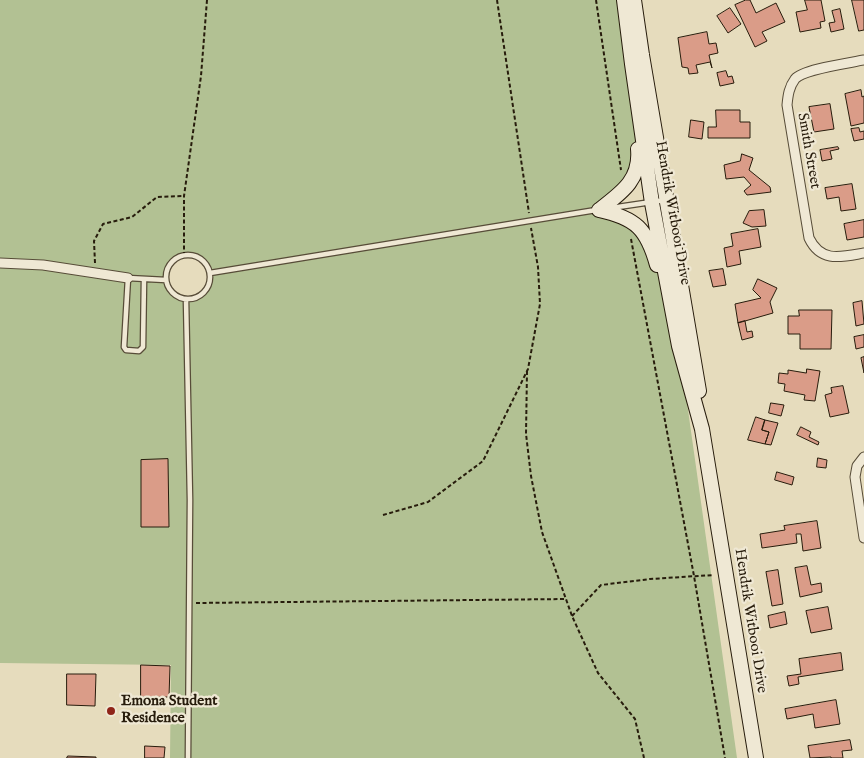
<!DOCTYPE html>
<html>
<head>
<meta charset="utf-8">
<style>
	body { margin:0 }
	canvas { display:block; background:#e6dcbd }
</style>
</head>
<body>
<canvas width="864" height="758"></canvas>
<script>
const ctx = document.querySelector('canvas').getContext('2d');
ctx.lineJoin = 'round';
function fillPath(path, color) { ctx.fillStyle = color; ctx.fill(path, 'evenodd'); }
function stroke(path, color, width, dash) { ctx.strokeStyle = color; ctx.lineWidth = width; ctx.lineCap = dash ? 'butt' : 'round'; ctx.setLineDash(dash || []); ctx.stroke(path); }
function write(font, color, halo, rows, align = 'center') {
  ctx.font = font + ' "IM FELL English",serif'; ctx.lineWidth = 4.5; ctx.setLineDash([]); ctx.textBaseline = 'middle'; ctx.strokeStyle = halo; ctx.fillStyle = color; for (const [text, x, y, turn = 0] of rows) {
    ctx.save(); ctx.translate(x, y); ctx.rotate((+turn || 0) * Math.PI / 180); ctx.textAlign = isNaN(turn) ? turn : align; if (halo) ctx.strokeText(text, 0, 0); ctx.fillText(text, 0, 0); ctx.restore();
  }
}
const green = new Path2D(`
	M0,0H624L639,157L637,166L599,209L633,221L653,252L679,346L737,758H170L171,665L0,663ZM191,255C206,260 217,277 205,291C177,322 142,257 191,255Z`);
const building = new Path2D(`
	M746,0H750L756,13L776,3L785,22L762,32L767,41L755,47L735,5Z
	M805,0H821L825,21L820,22L821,28L800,32L796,12L807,10Z
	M852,0H864V30L859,31Z
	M730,8L741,24L728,33L717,16Z
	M840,9L844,29L831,32L829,23L835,22L832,11Z
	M707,32L709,44L716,43L718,53L709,55L712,68L710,62L696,65L698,73L689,74L688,68L682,67L678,38Z
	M726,71L728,77L732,76L734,83L720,86L717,73Z
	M861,90L862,97L864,96V123L851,126L845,94Z
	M830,104L834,129L814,132L809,107Z
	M716,110H740V122H750V138H708V127H716Z
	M691,120L704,122L702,139L689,137Z
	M859,128L860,132L864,131V139L854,141L851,129Z
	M838,147L839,149L830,151L832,159L822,161L820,150Z
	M742,154L753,158L749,170L770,187L771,192L747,195L744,191L751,185L744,177L726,179L724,165L740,161Z
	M852,184L856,209L841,211L839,197L827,199L825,188Z
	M764,210L766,226L752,227L743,223L749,211Z
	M864,220V237L847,240L844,224Z
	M758,229L761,247L739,251L741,264L727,267L724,248L733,246L731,234Z
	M723,269L726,285L713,287L709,271Z
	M758,279L777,288L770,302L773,313L738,323L735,304L761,298L753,290Z
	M862,301L864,324L856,326L853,303Z
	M799,310H832L831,349H800V334H788V316H799Z
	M745,321L747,332L752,331L753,337L742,340L738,323Z
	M864,335V347L856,349L854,337Z
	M864,357V373L861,358Z
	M807,369L820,371L815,401L804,400L805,395L784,391L785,384L778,383L779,373L788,374V370L806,373Z
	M843,386L849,413L830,417L825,395L832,393L831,388Z
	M771,403L784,405L781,416L769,413Z
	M756,417L765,420L762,430L769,432L765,444L748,440Z
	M765,420L778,423L771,445L765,444L769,432L762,430Z
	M801,427L811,432L809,437L819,442L818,445L797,435Z
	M818,458L827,460L826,468L817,467Z
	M168,459L169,527H141V460Z
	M777,472L794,477L792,485L775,480Z
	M817,521L821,548L803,551L801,534H796L797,543L762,548L760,534L785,530L784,526Z
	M807,566L811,585L821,583L822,592L800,597L795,568Z
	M778,570L783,604L772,606L766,572Z
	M828,607L832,629L811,633L806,611Z
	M785,612L787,624L770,628L768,616Z
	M841,653L843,670L798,677L799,684L789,686L787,676L801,674L799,659Z
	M141,665L170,666L169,697H141Z
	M67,674H96L95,706L67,705Z
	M836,700L840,724L815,728L813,714L787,719L785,709Z
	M850,740L852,750L842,751L843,758H831V757L810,758L808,746Z
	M145,746L165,747L164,758H145Z
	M68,756L96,757V758H67Z`);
const path = new Path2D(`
	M497,0L529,213
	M596,0L621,170
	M631,239L694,576L725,758
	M184,256V196L201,76L207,0
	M95,263L94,241L103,224L132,217L157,197L184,196
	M527,371L526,434L531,476L542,532L572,616L598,673L635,719L644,758
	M383,515L428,502L483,461L528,369L540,304L538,267L531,228
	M196,603L566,599
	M572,616L601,585L650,579L714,575`);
const service = new Path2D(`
	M611,208L665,200
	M166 277a22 22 0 1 1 44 0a22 22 0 1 1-44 0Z
	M210,273L596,210
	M144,279L143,347L139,351L126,350L124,347L128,278L166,280
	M186,299L190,500L188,758`);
const minor = new Path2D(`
	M864,60C850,63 803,69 795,79C789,87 788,95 787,105L809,238C821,263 841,257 864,253
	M0,263L43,265L128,278
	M864,457L857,466L855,477L864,538`);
const secondary = new Path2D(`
	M624,0L632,64L652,203L679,346L702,429L756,758
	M634,0L642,55L699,391
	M599,210C636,218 647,229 657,265
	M599,210C621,193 641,180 638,149`);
const markers = [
	[111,711,5,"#8f2418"]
];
const streetNames = [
	["Smith Street",808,151,80],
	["Hendrik Witbooi Drive",672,213,80],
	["Hendrik Witbooi Drive",750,621,81]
];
const poiNames = [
	["Emona Student",121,702],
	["Residence",121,719]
];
fillPath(green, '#b2c193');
fillPath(building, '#da9c88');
stroke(building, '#271c0c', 1);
stroke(service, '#574c38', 7);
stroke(minor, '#574c38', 11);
stroke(secondary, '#271c0c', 16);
stroke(path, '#271c0c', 2, [4, 2.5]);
stroke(service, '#efe8d4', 4.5);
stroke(minor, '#efe8d4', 9);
stroke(secondary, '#efe8d4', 14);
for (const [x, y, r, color] of markers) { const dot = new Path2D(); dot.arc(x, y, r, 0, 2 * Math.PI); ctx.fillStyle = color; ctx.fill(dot); stroke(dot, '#efe8d4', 2); }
write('15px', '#271c0c', '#efe8d4', streetNames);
write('bold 15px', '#271c0c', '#efe8d4', poiNames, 'left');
</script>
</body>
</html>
